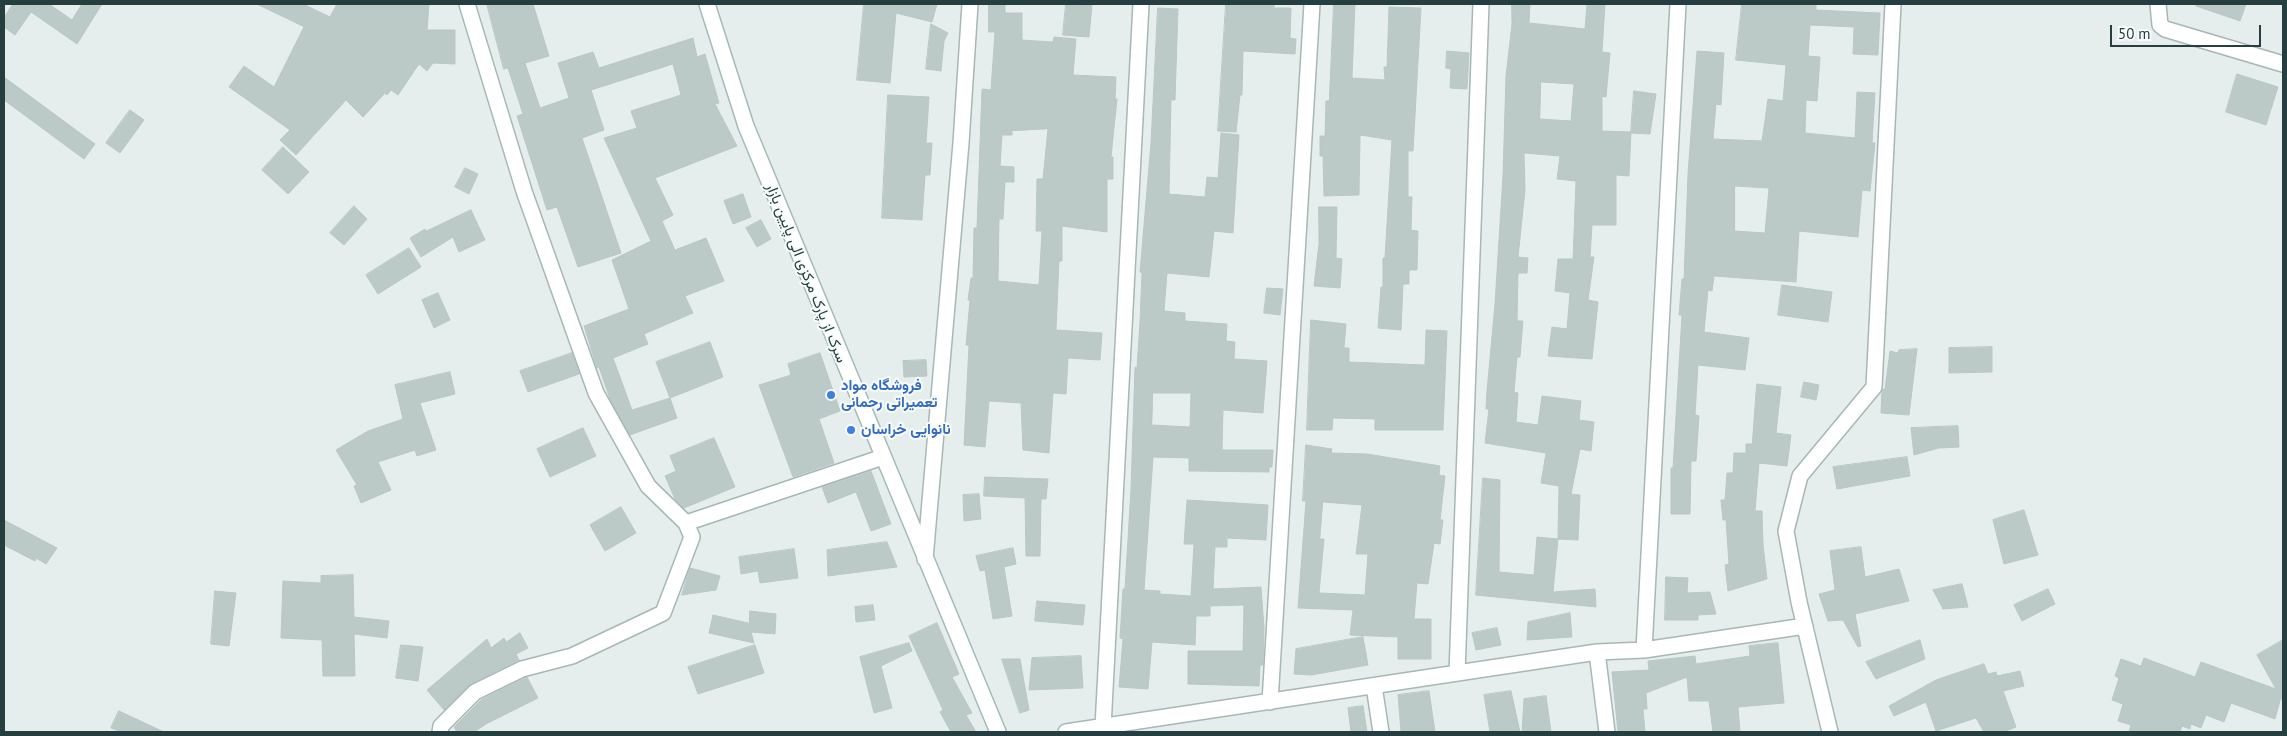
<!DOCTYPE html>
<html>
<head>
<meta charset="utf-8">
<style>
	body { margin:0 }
	#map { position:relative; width:2287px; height:736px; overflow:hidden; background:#e6eeed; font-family:"PT Sans",sans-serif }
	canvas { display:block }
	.frame { position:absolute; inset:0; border:5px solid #253f41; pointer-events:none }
	.scale { position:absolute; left:2110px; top:25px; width:151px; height:22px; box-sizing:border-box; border:2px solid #253f41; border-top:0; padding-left:6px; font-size:15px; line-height:18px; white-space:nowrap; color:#253f41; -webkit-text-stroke:4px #f7fbfa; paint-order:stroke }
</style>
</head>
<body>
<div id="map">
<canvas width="2287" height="736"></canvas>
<div class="frame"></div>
<div class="scale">50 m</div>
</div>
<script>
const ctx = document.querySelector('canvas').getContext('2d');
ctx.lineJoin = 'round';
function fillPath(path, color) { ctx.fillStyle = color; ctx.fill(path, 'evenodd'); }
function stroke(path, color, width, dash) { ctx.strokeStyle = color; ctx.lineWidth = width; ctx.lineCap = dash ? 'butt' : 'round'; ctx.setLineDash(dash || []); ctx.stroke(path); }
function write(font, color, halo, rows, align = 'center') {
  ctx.font = font + ' "PT Sans",Vazirmatn,sans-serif'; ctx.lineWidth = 4; ctx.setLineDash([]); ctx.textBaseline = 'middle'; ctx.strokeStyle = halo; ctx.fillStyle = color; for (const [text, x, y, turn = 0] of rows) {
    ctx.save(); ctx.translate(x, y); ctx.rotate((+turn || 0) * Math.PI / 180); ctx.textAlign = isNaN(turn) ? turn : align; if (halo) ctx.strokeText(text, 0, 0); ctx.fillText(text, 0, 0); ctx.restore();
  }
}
const building = new Path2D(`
	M13,4H49L72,20L82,4H102L77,44L31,12L15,35L4,27V18Z
	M257,4H303L330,17L337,4H429L427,30H455V64L433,63L427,71L419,64L398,95L391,90L387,95L385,93L363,117L346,100L296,155L280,140L290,130L229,87L244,66L274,87L304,27Z
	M487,4H533L549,56L525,63L540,108L569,98L558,63L593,52L599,68L693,38L697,57L705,54L719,103L715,104L737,146L655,178L673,215L662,221L675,250L706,238L724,281L685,296L693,313L644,334L648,344L613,358L632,410L670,398L677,418L630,435L611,402L599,367L597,368L584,326L629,309L612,260L651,241L604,138L637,128L631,111L681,95L673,64L591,90L604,130L582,138L621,253L578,267L557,207L547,210L517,116L523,114L508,68L504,69Z
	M864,4H937L932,22L896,13L890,83L857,80Z
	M989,4H1005V13H1022V40L1053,42L1054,37L1076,39L1073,75L1116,77L1115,99H1117L1111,157H1113V179H1107V232L1062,226V261H1059L1056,330L1102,333L1100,360L1068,358L1066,394L1053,393L1049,453L1023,450L1021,403L989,401L985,447L964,445L969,345H966L970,300H968L971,278H973L974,228H977L982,89L991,90L995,32H989ZM1048,129L1043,179H1037L1036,231H1042L1039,285L998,281L999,219H1003L1005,182H1014V167L1000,166L1002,135H1012V131Z
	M1066,4L1092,5L1089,37L1063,35Z
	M1226,4H1274V8H1291L1290,38L1296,39L1295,54L1243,51L1242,95H1240L1236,132L1218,131Z
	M1334,4H1355L1352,78L1385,80L1384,67H1387L1389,7L1421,8L1413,151H1408V197H1412L1411,230L1418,231L1417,270H1409V284H1403L1401,330L1378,328L1381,287H1383V258H1385L1392,140L1360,135L1359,195L1324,196L1323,156H1320V136H1325L1326,101H1329Z
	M1512,4H1530L1529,23L1585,29L1587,4H1605L1602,52L1610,53L1606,97L1602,96V131L1631,132L1629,176L1616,175V225H1592L1590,257H1594L1588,300L1598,302L1592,359L1548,356L1552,327L1567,329L1570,293L1555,291L1558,259H1573L1576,181L1557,179L1560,156L1524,153L1525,190L1518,257L1528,258L1527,273H1518L1517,321H1523L1520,357H1517L1514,392L1518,393L1516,422L1538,425L1542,396L1581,401L1579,420L1594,422L1591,451L1580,449L1571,494L1580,495L1578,540L1558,539L1559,486L1541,483L1546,453L1485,443L1489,409H1486L1487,391L1495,304L1503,176L1506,76L1512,24ZM1541,82L1574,84L1571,121L1540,119Z
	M1742,4H1816V10L1880,13L1878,55L1853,54L1854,27L1810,25L1808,56L1820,57L1817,101L1806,100L1805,133L1855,138L1857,92L1875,93L1872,143H1875L1870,191L1862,190L1858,237L1799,231L1796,282L1714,276L1712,291L1708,290L1704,332L1749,338L1745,370L1698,365L1695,415L1699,416L1696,461H1691L1690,514H1671V468H1673L1682,315H1679L1682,279H1684L1688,174L1697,51L1724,53L1721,105L1716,104L1713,139L1762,141L1768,99L1783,101L1786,65L1736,60ZM1735,186L1769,188L1765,233L1735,231Z
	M2197,4H2246L2240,21L2196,6Z
	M1158,8L1178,9L1175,100H1171L1169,194L1205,197L1207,177L1218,178L1221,133L1239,135L1233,233L1214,231L1209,277L1167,273L1164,311L1185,313V321L1227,324L1226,341L1235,342L1234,359L1267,361L1263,413L1223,410L1222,450H1273L1272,467H1269V472L1189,471V458L1153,457L1144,590L1160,591V594L1191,596L1194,544H1184L1187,500L1268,505L1266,540L1227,538V547H1215L1213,589L1261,587L1264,628L1263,665H1260L1259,686L1188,684V651H1243L1244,605L1210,606V616H1196L1195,645L1152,642L1148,689L1119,687L1123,639L1120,638L1123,589H1125L1131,489L1135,367L1137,368L1140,322L1142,273L1140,272L1151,143ZM1153,393H1191L1190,427L1152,425Z
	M931,24L948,33L944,41L941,71L926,69Z
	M1447,51L1469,53L1467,89L1450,88L1451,69L1446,68Z
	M2237,74L2278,87L2266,125L2226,112Z
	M4,77L95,144L84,159L4,100Z
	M1634,91L1656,94L1650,134L1631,133Z
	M888,95L929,97L926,143H932L930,175H925L922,220L882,218Z
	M130,110L144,120L120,153L106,143Z
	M283,147L309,172L288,194L262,170Z
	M465,168L478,174L469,194L455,187Z
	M743,194L751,217L733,224L724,201Z
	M354,206L367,219L344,245L330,233Z
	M1319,207H1337L1336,258L1342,259L1340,288L1314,286L1319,244Z
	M471,210L485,240L459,252L453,237L421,257L410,238L425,229L426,231Z
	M761,220L771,239L757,247L746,228Z
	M409,248L421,267L378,294L366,275Z
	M1782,285L1832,292L1828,322L1778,315Z
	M1267,288L1283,289L1280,315L1264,313Z
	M438,293L450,320L434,328L422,300Z
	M1311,320L1346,324L1344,348H1349V362L1425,365L1426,330L1447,331L1443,430H1375V419L1333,418L1332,430H1307Z
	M710,342L723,377L670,398L656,362Z
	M1992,347V372L1949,373V348Z
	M1917,349L1909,415L1881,413L1882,390L1885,389L1890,351L1898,353L1899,350Z
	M572,353L579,374L528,392L520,371Z
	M820,353L840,411L819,419L834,463L793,477L759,385L791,375L788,364Z
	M926,360L927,376L904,377L903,361Z
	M450,372L455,394L420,403L436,450L417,456L415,450L378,462L391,490L361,503L354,486L357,485L336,450L368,431L403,419L395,385Z
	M1804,382L1819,385L1816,400L1801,397Z
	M1757,384L1781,387L1776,433L1791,435L1787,466L1759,463L1755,511H1762L1763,545L1767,579L1728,591L1725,565L1729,564L1726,520H1723L1721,500H1725L1727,473H1733L1734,453H1746V444H1752Z
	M1958,426L1959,447L1939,448L1914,455L1911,428Z
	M583,428L596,456L550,477L537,449Z
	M714,438L735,487L684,508L675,499L665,476L676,471L670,456Z
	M1306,445L1332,449L1331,453L1367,454L1440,466L1439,475L1445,476L1440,520H1443L1440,544L1434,543L1428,584L1417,583L1414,619H1431V659H1398V637L1350,635L1353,610L1298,608L1306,501H1303ZM1323,502L1362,505L1356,554H1368L1365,595L1319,593L1324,539H1320Z
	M1907,457L1910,476L1837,489L1833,467Z
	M871,471L891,524L871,531L856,492L828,503L822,487Z
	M985,477L1048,479L1046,499H1041L1040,556H1026L1025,498L984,496Z
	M1483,478L1500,480L1499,572L1534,575L1537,537L1558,539L1553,592L1595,589L1596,607L1476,595Z
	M979,494L981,519L964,521L963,495Z
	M621,507L636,533L605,551L590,525Z
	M2024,510L2038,555L2004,564L1993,520Z
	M4,520L57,548L46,564L36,558L35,561L4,545Z
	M887,542L897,567L828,576L827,550Z
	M1861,547L1865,577L1899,569L1909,601L1855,614L1861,646L1858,647L1843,620L1828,621L1819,594L1835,590L1830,551Z
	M1013,548L1016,564L1004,567L1012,616L993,619L985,570L980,571L976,556Z
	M794,549L798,578L760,583L758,571L741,574L739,557Z
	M690,568L720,576L716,590L682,595Z
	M353,575L354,617L389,621L387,638L354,634L355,676H323L322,640L281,638L283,581L321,583V576Z
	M1666,577L1688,578L1687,593L1710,592L1716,614L1698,615V620H1665Z
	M1962,584L1968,607L1943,609L1933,590Z
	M2048,589L2055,604L2022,621L2014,605Z
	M215,591L236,593L229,646L211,644Z
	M1037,601L1085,605L1083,625L1035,621Z
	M873,605L875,620L856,622L855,607Z
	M750,611L776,614L775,634L751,632L754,643L709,633L713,615L748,623L749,625Z
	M1570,613L1572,637L1527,640L1528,622Z
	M937,623L959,674L952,677L972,713L966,715L976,732H951L940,712L943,710L909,636Z
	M1497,628L1501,645L1476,650L1472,633Z
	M520,633L528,648L516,654L519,660L471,684L444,710L427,690L487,639L491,648L504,638L506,642Z
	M1363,637L1368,665L1311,675L1294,674L1296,649Z
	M1920,640L1925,659L1876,679L1866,662Z
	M2283,640V702L2281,697L2275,719L2231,703L2224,722L2206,715L2201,728L2191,724L2190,729L2182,726L2180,732H2129L2131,725L2118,721L2123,704L2112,700L2119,678L2115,676L2121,659L2141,666L2144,658L2195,677L2201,662L2276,689L2257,655Z
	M909,643L912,651L881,666L892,708L874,713L860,657Z
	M1778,643L1784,703L1738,707L1740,732H1713L1709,701H1689L1687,677L1646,693L1647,709H1643L1645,732H1618L1612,672L1649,670L1648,661L1695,656L1696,664L1750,656L1749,646Z
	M401,645L423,647L418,681L396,678Z
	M755,645L764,673L698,694L688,667Z
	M1081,656L1083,688L1029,690L1032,658Z
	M1002,659H1020L1029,710L1020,713Z
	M1984,664L1988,674L1996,672L1997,676L2020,671L2024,686L2003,691L2016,727L2003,732H1984L1976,718L1936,731L1926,702L1894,716L1889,706L1936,680Z
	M527,677L538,698L486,724L474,732H457L454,727L481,700Z
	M1429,691L1435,732H1401L1398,695Z
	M1511,691L1520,732H1490L1484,695Z
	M1546,696L1551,732H1522L1524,699Z
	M1363,706L1367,732H1351L1348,708Z
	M119,711L164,732H122L111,728Z`);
const minor = new Path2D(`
	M2158,4L2160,25L2165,29L2283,64
	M686,523L883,457
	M925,559L961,143L970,4
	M1644,650L1678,4
	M1597,652L1607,732
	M1457,673L1481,4
	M1374,686L1381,732
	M1270,702L1312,4
	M1103,727L1141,4
	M440,732L441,726L475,692L522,669L572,656L663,613L692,537L686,523L648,486L596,393L524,191L467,4
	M1066,732L1597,652L1644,650L1805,626
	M1830,732L1799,602L1786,531L1800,476L1874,387L1893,4`);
const secondary = new Path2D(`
	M707,4L746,126L998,732`);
const markers = [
	[831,395,5,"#3f7fe0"],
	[851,430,5,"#3f7fe0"]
];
const streetNames = [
	["سرک از پارک مرکزی الی پایین بازار",806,273,68]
];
const shopNames = [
	["فروشگاه مواد",841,386],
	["تعمیراتی رحمانی",841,403],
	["نانوایی خراسان",861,430]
];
fillPath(building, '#bbc9c7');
stroke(building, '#b8c8c7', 1);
stroke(minor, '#a8b6b6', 18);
stroke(secondary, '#a4bab9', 18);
stroke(minor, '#fff', 15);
stroke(secondary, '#fff', 15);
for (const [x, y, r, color] of markers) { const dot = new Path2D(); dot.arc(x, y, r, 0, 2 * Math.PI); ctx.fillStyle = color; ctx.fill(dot); stroke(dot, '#f7fbfa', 2); }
write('15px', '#253f41', '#f7fbfa', streetNames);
write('bold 15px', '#366cbe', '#f7fbfa', shopNames, 'left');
</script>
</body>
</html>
